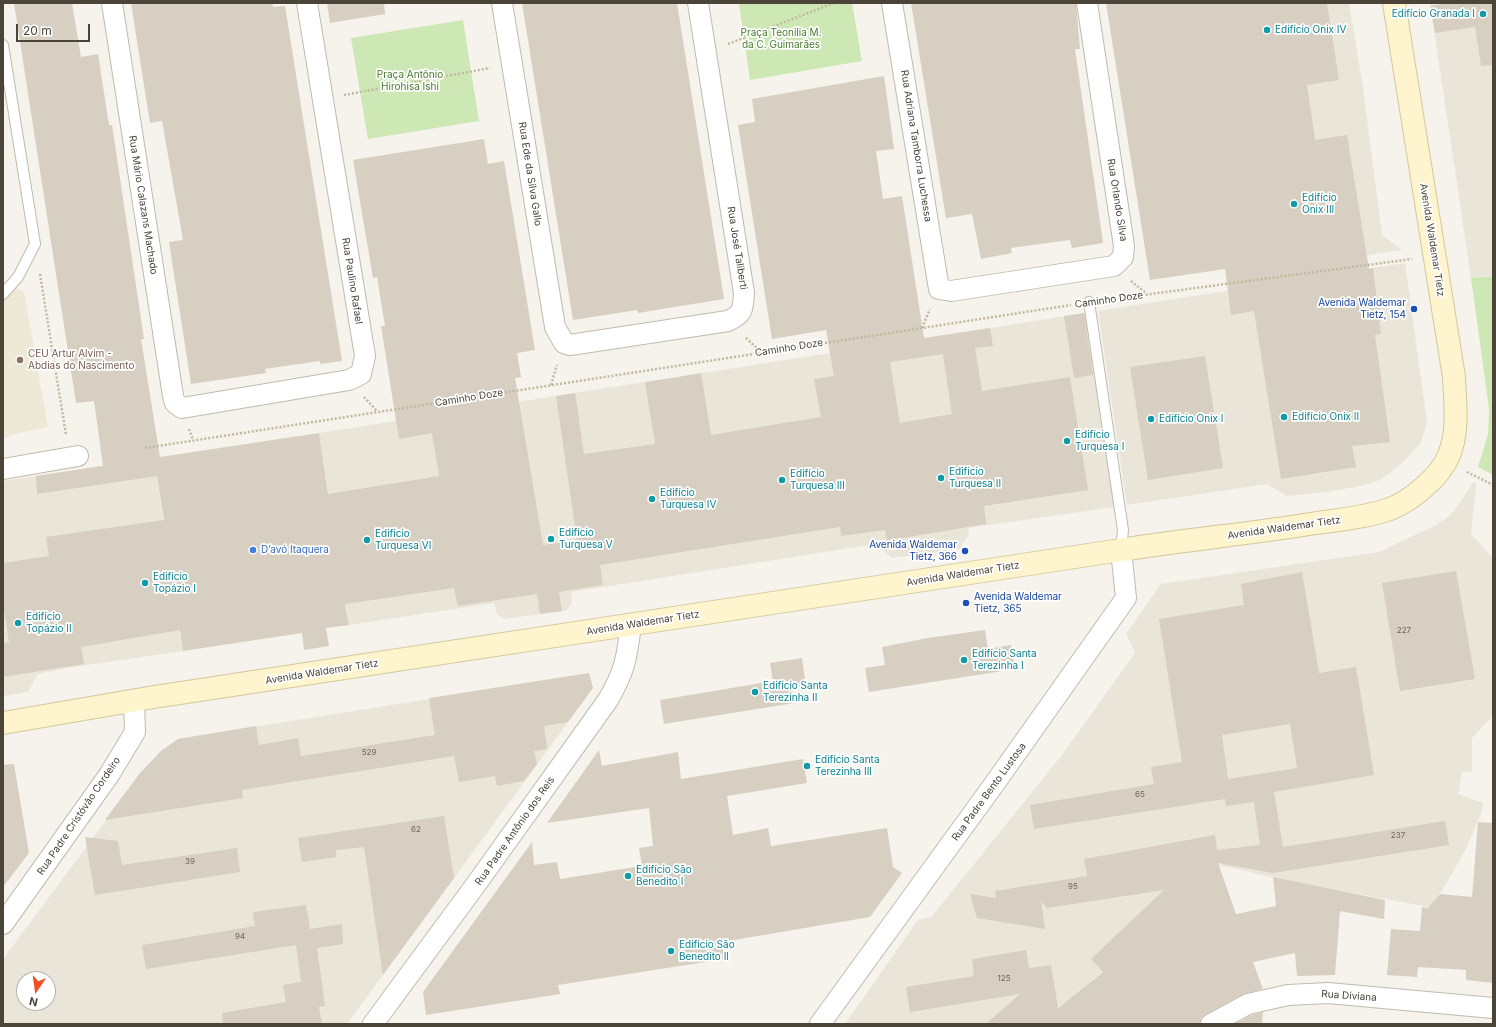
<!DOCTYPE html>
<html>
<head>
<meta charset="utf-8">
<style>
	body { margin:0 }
	#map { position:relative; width:1496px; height:1027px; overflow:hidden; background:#f5f3eb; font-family:Inter,sans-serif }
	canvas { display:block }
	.frame { position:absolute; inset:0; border:4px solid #4a4439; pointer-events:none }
	.north { position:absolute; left:16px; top:971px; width:40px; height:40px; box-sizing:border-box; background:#fff; border:1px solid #b7b4b0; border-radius:50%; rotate:193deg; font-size:11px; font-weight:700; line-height:16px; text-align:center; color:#4a4439 }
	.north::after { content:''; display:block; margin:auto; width:14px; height:18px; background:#f54e22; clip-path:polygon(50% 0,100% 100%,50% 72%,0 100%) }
	.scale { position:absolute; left:16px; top:24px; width:74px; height:18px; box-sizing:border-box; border:2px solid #4a4439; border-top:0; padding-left:5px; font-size:12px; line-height:14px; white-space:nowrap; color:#4a4439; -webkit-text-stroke:3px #fff; paint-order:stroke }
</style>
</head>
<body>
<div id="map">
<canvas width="1496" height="1027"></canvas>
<div class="frame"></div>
<div class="north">N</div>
<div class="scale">20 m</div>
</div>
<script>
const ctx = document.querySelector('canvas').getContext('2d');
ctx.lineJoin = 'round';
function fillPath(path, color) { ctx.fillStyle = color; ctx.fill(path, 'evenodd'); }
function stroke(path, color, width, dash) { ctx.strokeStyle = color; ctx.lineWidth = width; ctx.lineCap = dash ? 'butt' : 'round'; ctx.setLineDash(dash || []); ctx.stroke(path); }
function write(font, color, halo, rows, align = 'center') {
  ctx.font = font + ' Inter,sans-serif'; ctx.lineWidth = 3.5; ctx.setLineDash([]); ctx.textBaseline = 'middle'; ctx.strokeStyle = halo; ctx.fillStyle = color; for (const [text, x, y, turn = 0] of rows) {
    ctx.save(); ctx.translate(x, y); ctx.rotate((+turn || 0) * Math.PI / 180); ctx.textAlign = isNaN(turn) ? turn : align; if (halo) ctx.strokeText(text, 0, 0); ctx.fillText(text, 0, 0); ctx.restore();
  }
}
const residential = new Path2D(`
	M1184,3H1349L1363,88L1382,235L1402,250L1226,275Z
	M1430,3H1493V275L1471,278Z
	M1405,263L1427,422L1421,443L1401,464L1380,480L1361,486L1326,492L1287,496L1267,484L1127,505L1098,311Z
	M1086,313L1114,507L968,528L969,534L959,549L892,558L876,544L571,592L572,603L567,610L562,611L504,619L497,614L494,603L349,625L319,433Z
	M154,458L183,651L67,668L38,674L28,692L3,696V481Z
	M1473,482L1476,484L1471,534L1493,558V716L1472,738V772H1462L1458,794L1483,803L1482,811L1466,849L1440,894L1429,907L1288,881L1219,865L1097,976L1068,1000L1029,1024H845L918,920L931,917L941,905L1062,755L1135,653L1126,634L1161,584L1379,552L1436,525L1449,516L1460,503Z
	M586,674L590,677L592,683L587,684L585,699L347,1024H3V959L142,772L161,751L178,739ZM24,979H48V1003H24Z`);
const education = new Path2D(`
	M3,280L24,292L48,427L15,434L3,439Z`);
const green = new Path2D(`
	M739,3H852L862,61L750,80Z
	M463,20L479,121L368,139L351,38Z
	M1493,276V475L1478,467L1488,434L1489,409L1471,278Z`);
const building = new Path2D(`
	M14,3H72L81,57L98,54L109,125H112L144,339H141L160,457L319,433L328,494L439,476L432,433L399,439L381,326H385L377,277L373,278L353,160L484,139L488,164L504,161L535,350L517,353L521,377L515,378L543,545L577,540L556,396L575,393L584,454L655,444L645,382L672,378L701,373L711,435L821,417L814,379L834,376L826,330L772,339L738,125L755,122L752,99L884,76L894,149L876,151L883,199L902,196L924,338L990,328L993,346L975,348L982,391L1070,377L1088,490L984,506L986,524L903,538L887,540L885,530L841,536L840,527L600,565L603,585L559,592L562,611L540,614L537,594L458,606L454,588L345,604L349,625L326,628L329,646L304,650L302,633L183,651L180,630L81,647L84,664L3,677V643L9,642L3,604V563L49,556L46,537L164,520L157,476L37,494L36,476L103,466L94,401L76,403ZM943,354L952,414L900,423L890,362Z
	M131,3H272L273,7L285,6L342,361L320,364V361L265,369L266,373L191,384L169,242L183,240L162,121L150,123Z
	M327,3H384L385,14L330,23Z
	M522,3H677L724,299L638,313L637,310L573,320Z
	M911,3H1076L1080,49H1075L1103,243L1072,248L1070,240L1011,248L1012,253L981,259L972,214L946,218Z
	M1106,3H1327L1339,80L1307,85L1315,140L1347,135L1369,269L1373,268L1381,334L1375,335L1390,442L1352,446L1356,467L1281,479L1254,311L1231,315L1225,269L1150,280Z
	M1450,3H1493V65L1481,66L1475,27L1435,33L1430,6Z
	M1084,313L1093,375L1074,378L1064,316Z
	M1205,356L1223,468L1148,480L1130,367Z
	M1456,571L1475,679L1400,691L1382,583Z
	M1302,572L1319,673L1356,667L1374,775L1274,792L1283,847L1445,821L1449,845L1273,873L1218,863L1236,914L1276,906L1273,877L1385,900L1384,919L1340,911L1335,975L1297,976L1295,953L1253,962L1263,989L1243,994L1206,1014L1201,1018L1200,1024H986L1020,994L910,1012L906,987L974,976L972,959L1026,950L1029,968L1051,965L1058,1008L1103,972L1091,959L1164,890L1047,908L1041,901L1045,929L977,918L970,894L996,898L995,891L1087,876L1084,859L1215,835L1217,850L1260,845L1254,802L1226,806L1225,799L1034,829L1030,805L1154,784L1151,767L1182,762L1159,619L1244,605L1241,584ZM1290,724L1297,768L1228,779L1222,735Z
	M985,630L988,649L1011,645L1015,669L869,692L865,668L885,665L882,647L928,638Z
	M802,658L806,686L792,688L794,703L664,724L660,700L773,681L770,663Z
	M589,673L593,688L568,722L544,726L547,749L534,751L537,764L524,781L497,786L495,776L459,782L454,756L242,790L243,798L105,820L140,773L161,751L178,739L256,726L259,745L298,738L301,756L435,735L429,698Z
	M599,750L602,766L678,752L681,779L803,759L807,783L727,796L733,835L768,828L771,846L887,828L893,867L902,873L870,917L722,942L725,959L558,985L560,994L426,1015L423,992L532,842L534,865L557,862L560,879L642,866L639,848L653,846L649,808L547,823Z
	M14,764L29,853L3,887V765Z
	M444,816L454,878L383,975L364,847L336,850V857L302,862L298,838Z
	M1478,822L1493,823V983L1466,980V970L1418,967L1417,977L1387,975L1391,929L1420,931L1422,907L1428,908L1440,894L1472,897Z
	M85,837L118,841L122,865L237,848L240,872L95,895Z
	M306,905L310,929L342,924L343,944L317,948L325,1006L319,1007L322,1024H223L222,1013L286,1002L283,985L301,982L296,945L146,969L142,945L255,926L253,912Z
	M1263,1012L1262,1024H1235L1252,1015Z`);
const path = new Path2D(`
	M728,44L834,3
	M344,95L490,68
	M40,274L66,435
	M1131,281L1147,294
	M1106,300L1412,259
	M922,328L930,309
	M746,338L761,352
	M551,385L557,365
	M364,397L377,411
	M189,429L193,440
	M145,448L1071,305
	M1467,472L1493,485`);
const lane = new Path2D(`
	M3,45L35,244L18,277L3,294
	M1089,302L1123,530L1121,550`);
const street = new Path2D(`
	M112,3L173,396L175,403L182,408L349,380L361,374L365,356L307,3
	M502,3L555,327L564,343L570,345L728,321C743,314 743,310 744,293L698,3
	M892,3L939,289L951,291L1114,266L1123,257L1124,246L1087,3
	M3,469L78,456
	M3,924L109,775L135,732L134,701
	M373,1024L477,883L608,700C625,671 627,657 631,625
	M820,1024L995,783L1126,598L1121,550
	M1211,1024L1248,1004L1288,995L1328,993L1493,1008`);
const secondary = new Path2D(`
	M3,723L154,697L1121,550C1184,540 1247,534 1310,524C1336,520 1364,518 1390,509C1411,501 1441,476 1449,455C1459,430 1455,404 1454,377L1394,3`);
const markers = [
	[1483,14,4,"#0f9aa8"],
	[1267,30,4,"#0f9aa8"],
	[1294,204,4,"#0f9aa8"],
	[1414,309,4,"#1a4fb4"],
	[20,360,4,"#8d6e63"],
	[1284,417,4,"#0f9aa8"],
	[1151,419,4,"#0f9aa8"],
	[1067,441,4,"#0f9aa8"],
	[941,478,4,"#0f9aa8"],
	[782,480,4,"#0f9aa8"],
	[652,499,4,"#0f9aa8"],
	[551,539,4,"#0f9aa8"],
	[367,540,4,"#0f9aa8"],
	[253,550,4,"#3f7fe0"],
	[965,551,4,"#1a4fb4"],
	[145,583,4,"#0f9aa8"],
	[966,603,4,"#1a4fb4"],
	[18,623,4,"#0f9aa8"],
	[964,660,4,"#0f9aa8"],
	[755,692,4,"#0f9aa8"],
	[807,766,4,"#0f9aa8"],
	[628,876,4,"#0f9aa8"],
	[671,951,4,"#0f9aa8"]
];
const numberNames = [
	["227",1404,631],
	["529",369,753],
	["65",1140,795],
	["62",416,830],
	["237",1398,836],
	["39",190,862],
	["95",1073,887],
	["94",240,937],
	["125",1004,979]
];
const cultureNames = [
	["Edifício Granada I",1475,14,"right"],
	["Edifício Onix IV",1275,30],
	["Edifício",1302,198],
	["Onix III",1302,210],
	["Edifício Onix II",1292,417],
	["Edifício Onix I",1159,419],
	["Edifício",1075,435],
	["Turquesa I",1075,447],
	["Edifício",949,472],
	["Turquesa II",949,484],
	["Edifício",790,474],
	["Turquesa III",790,486],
	["Edifício",660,493],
	["Turquesa IV",660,505],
	["Edifício",559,533],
	["Turquesa V",559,545],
	["Edifício",375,534],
	["Turquesa VI",375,546],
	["Edifício",153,577],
	["Topázio I",153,589],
	["Edifício",26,617],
	["Topázio II",26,629],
	["Edifício Santa",972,654],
	["Terezinha I",972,666],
	["Edifício Santa",763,686],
	["Terezinha II",763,698],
	["Edifício Santa",815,760],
	["Terezinha III",815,772],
	["Edifício São",636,870],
	["Benedito I",636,882],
	["Edifício São",679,945],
	["Benedito II",679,957]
];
const parkNames = [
	["Praça Teonilia M.",781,33],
	["da C. Guimarães",781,45],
	["Praça Antônio",410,75],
	["Hirohisa Ishi",410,87]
];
const streetNames = [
	["Rua Adriana Tamborra Luchessa",916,146,81],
	["Rua Ede da Silva Gallo",530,174,81],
	["Rua Orlando Silva",1117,200,81],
	["Rua Mário Calazans Machado",143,205,81],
	["Avenida Waldemar Tietz",1432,240,81],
	["Rua José Taliberti",737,248,81],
	["Rua Paulino Rafael",352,281,81],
	["Caminho Doze",1109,300,-8],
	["Caminho Doze",789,348,-9],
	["Caminho Doze",469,398,-9],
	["Avenida Waldemar Tietz",1284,528,-8],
	["Avenida Waldemar Tietz",963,574,-9],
	["Avenida Waldemar Tietz",643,623,-9],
	["Avenida Waldemar Tietz",322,672,-9],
	["Rua Padre Bento Lustosa",989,792,-54],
	["Rua Padre Cristóvão Cordeiro",79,816,-56],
	["Rua Padre Antônio dos Reis",515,831,-55],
	["Rua Diviana",1349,996,4]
];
const transitNames = [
	["Avenida Waldemar",1406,303],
	["Tietz, 154",1406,315],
	["Avenida Waldemar",957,545],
	["Tietz, 366",957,557],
	["Avenida Waldemar",974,597,"left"],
	["Tietz, 365",974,609,"left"]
];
const educationNames = [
	["CEU Artur Alvim -",28,354],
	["Abdias do Nascimento",28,366]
];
const shopNames = [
	["D’avó Itaquera",261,550]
];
fillPath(residential, '#e9e5d9');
fillPath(education, '#eee8d6');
fillPath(green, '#cee8b5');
fillPath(building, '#d7cfc1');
stroke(lane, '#c1bbae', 12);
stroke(street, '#c1bbae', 22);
stroke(secondary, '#d4c89c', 24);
stroke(path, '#c2b89f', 2.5, [2, 2]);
stroke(lane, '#fff', 10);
stroke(street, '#fff', 20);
stroke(secondary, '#fef4cd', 22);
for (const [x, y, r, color] of markers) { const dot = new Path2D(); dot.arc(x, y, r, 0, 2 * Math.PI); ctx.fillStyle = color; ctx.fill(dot); stroke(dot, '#fff', 1.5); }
write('8px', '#6d675b', null, numberNames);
write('10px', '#0d838f', '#fff', cultureNames, 'left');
write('10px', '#467b2c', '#fff', parkNames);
write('10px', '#4a4439', '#fff', streetNames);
write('10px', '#164399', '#fff', transitNames, 'right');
write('10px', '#785e54', '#fff', educationNames, 'left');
write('10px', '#366cbe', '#fff', shopNames, 'left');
</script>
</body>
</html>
